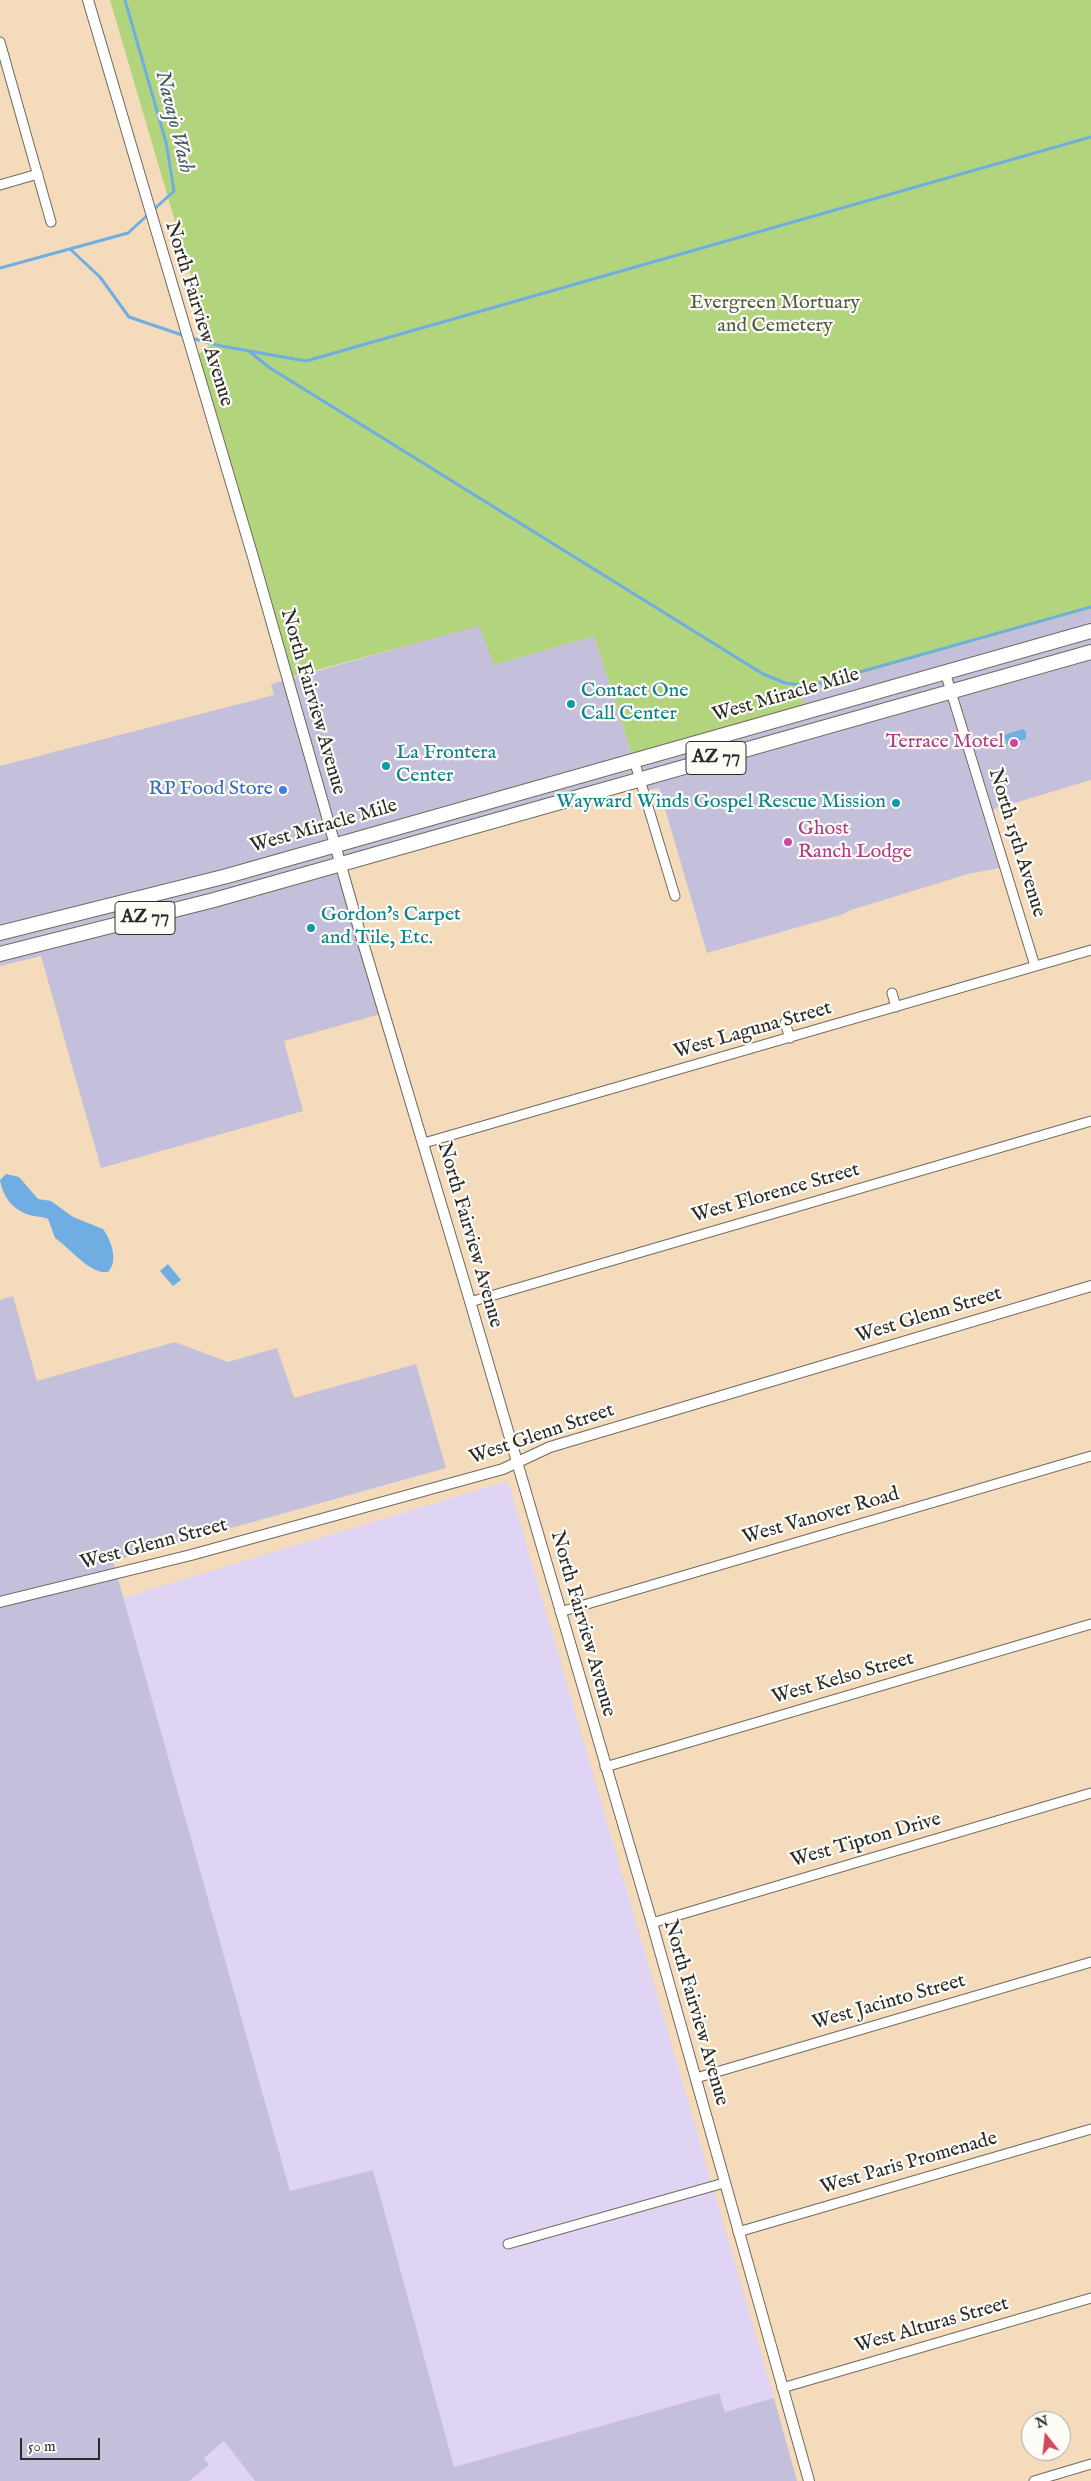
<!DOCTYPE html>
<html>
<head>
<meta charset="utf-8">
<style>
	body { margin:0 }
	#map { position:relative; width:1091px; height:2481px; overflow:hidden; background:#f3dbbb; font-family:"IM FELL English",serif }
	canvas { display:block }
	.north { position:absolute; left:1021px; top:2411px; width:50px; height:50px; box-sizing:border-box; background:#fdfcf7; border:1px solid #a9a8a5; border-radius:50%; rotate:344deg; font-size:14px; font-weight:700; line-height:20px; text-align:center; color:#2b2b2b }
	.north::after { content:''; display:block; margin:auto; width:18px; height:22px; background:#d1495b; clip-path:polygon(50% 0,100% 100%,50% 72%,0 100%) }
	.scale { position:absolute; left:20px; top:2438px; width:80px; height:22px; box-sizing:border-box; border:2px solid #2b2b2b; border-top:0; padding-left:6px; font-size:15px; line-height:18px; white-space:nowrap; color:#2b2b2b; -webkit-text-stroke:4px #fdfcf7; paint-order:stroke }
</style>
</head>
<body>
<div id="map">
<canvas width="1091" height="2481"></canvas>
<div class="north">N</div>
<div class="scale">50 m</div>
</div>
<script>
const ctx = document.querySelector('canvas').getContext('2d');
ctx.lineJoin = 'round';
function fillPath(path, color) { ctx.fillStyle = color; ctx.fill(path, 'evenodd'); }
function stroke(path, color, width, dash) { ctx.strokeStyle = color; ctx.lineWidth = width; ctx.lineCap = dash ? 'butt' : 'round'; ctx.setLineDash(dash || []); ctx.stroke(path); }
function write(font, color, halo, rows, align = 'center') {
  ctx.font = font + ' "IM FELL English",serif'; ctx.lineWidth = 4.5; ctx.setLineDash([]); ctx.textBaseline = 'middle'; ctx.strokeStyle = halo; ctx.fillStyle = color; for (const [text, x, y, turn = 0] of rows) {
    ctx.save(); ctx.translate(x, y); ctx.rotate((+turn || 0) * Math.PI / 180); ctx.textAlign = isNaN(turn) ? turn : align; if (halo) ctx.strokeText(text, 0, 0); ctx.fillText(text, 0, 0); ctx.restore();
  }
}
const built = new Path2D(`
	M508,1481L774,2398L725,2412L718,2393L454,2467L373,2170L290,2191L122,1598Z
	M224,2441L255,2481H189L209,2465L203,2458Z`);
const industrial = new Path2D(`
	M1091,609V780L988,811L1005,867L968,874L851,910L841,915L707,953L659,788L643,791L640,780L341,865L384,1013L284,1041L303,1111L101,1168L41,956L0,966V766L274,695L271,684L480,625L494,665L594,636L634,760L814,709L792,693Z
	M13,1296L37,1381L175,1342L228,1362L277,1348L294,1398L416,1364L446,1468L113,1561L290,2191L373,2170L454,2467L719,2393L725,2412L774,2398L797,2481H255L224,2441L204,2458L209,2465L189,2481H0V1300Z`);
const green = new Path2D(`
	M110,0H1091V609L793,693L814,709L634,760L594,636L494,665L479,626L287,678L193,359L211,344Z`);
const water = new Path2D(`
	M1023,729L1026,732V739L1007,744L1004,735Z
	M6,1174L19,1177L38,1199L51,1201L73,1217L103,1229C111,1240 119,1261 108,1272C90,1275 69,1247 55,1238L48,1219C42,1216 36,1217 29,1215C12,1209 3,1197 0,1180Z
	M168,1264L181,1280L173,1286L160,1271Z`);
const stream = new Path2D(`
	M70,249L100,277L129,317L185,336
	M0,268L128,233L174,191L166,142L125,0
	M191,338L221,346L306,361L1091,137
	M250,352L270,368L763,674L785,683L810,686L1091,607`);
const minor = new Path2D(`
	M0,42L51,222
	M0,185L38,174
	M945,672L1035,966
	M634,760L675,896
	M892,993L896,1007
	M785,1023L790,1038
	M424,1143L1091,950
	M470,1302L1091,1121
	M560,1612L1091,1456
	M605,1767L1091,1624
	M652,1923L1091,1793
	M696,2078L1091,1962
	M738,2232L1091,2129
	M508,2244L724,2183
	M782,2388L1091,2298
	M1034,2481L1091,2464`);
const tertiary = new Path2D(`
	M88,0L253,557L361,936L467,1291L652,1923L809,2481
	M0,1602L191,1555L503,1469L550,1447L1091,1286`);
const trunk = new Path2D(`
	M0,933L227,876L1091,631
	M0,954L214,900L1091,652`);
const markers = [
	[571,704,5,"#0f9aa8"],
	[1014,743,5,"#d1479c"],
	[386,766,5,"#0f9aa8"],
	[283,790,5,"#3f7fe0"],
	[896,803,5,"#0f9aa8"],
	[788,842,5,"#d1479c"],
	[311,928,5,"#0f9aa8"]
];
const shields = [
	[716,758,60],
	[145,918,60]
];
const shieldNames = [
	["AZ 77",716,758],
	["AZ 77",145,918]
];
const parkNames = [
	["Evergreen Mortuary",775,304],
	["and Cemetery",775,327]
];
const streetNames = [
	["North Fairview Avenue",198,314,73],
	["West Miracle Mile",786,696,-16],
	["North Fairview Avenue",312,702,74],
	["West Miracle Mile",324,827,-16],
	["North 15th Avenue",1016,843,73],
	["West Laguna Street",753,1031,-16],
	["West Florence Street",776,1194,-16],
	["North Fairview Avenue",469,1235,74],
	["West Glenn Street",929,1316,-17],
	["West Glenn Street",542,1435,-19],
	["West Vanover Road",821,1517,-16],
	["West Glenn Street",154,1545,-15],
	["North Fairview Avenue",582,1624,74],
	["West Kelso Street",843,1679,-16],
	["West Tipton Drive",866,1841,-16],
	["West Jacinto Street",889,2003,-16],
	["North Fairview Avenue",695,2013,74],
	["West Paris Promenade",909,2164,-16],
	["West Alturas Street",932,2326,-16]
];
const cultureNames = [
	["Contact One",581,692],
	["Call Center",581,715],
	["La Frontera",396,754],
	["Center",396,777],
	["Wayward Winds Gospel Rescue Mission",886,803,"right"],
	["Gordon's Carpet",321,916],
	["and Tile, Etc.",321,939]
];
const hotelNames = [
	["Terrace Motel",1004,743],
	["Ghost",798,830,"left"],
	["Ranch Lodge",798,853,"left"]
];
const shopNames = [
	["RP Food Store",273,790]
];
const waterNames = [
	["Navajo Wash",173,122,76]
];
fillPath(built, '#e0d4f4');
fillPath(industrial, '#c4c0db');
fillPath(green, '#b2d47c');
fillPath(water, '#70ade2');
stroke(stream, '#70ade2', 3);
stroke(minor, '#71695d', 11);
stroke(tertiary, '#71695d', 12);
stroke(trunk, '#71695d', 16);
stroke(minor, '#fff', 9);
stroke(tertiary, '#fff', 10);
stroke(trunk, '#fff', 14);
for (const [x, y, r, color] of markers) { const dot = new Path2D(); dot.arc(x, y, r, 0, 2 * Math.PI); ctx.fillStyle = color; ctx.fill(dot); stroke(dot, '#fdfcf7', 2); }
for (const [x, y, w] of shields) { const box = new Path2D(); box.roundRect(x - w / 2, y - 16.5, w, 33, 4); ctx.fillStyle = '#fdfcf7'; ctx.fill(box); stroke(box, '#2b2b2b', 1); }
write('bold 19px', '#2b2b2b', null, shieldNames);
write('20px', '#545e43', '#fdfcf7', parkNames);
write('20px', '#2b2b2b', '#fdfcf7', streetNames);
write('20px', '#0d838f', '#fdfcf7', cultureNames, 'left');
write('20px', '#b23c85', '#fdfcf7', hotelNames, 'right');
write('20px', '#366cbe', '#fdfcf7', shopNames, 'right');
write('italic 21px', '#43586b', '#fdfcf7', waterNames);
</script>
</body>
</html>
